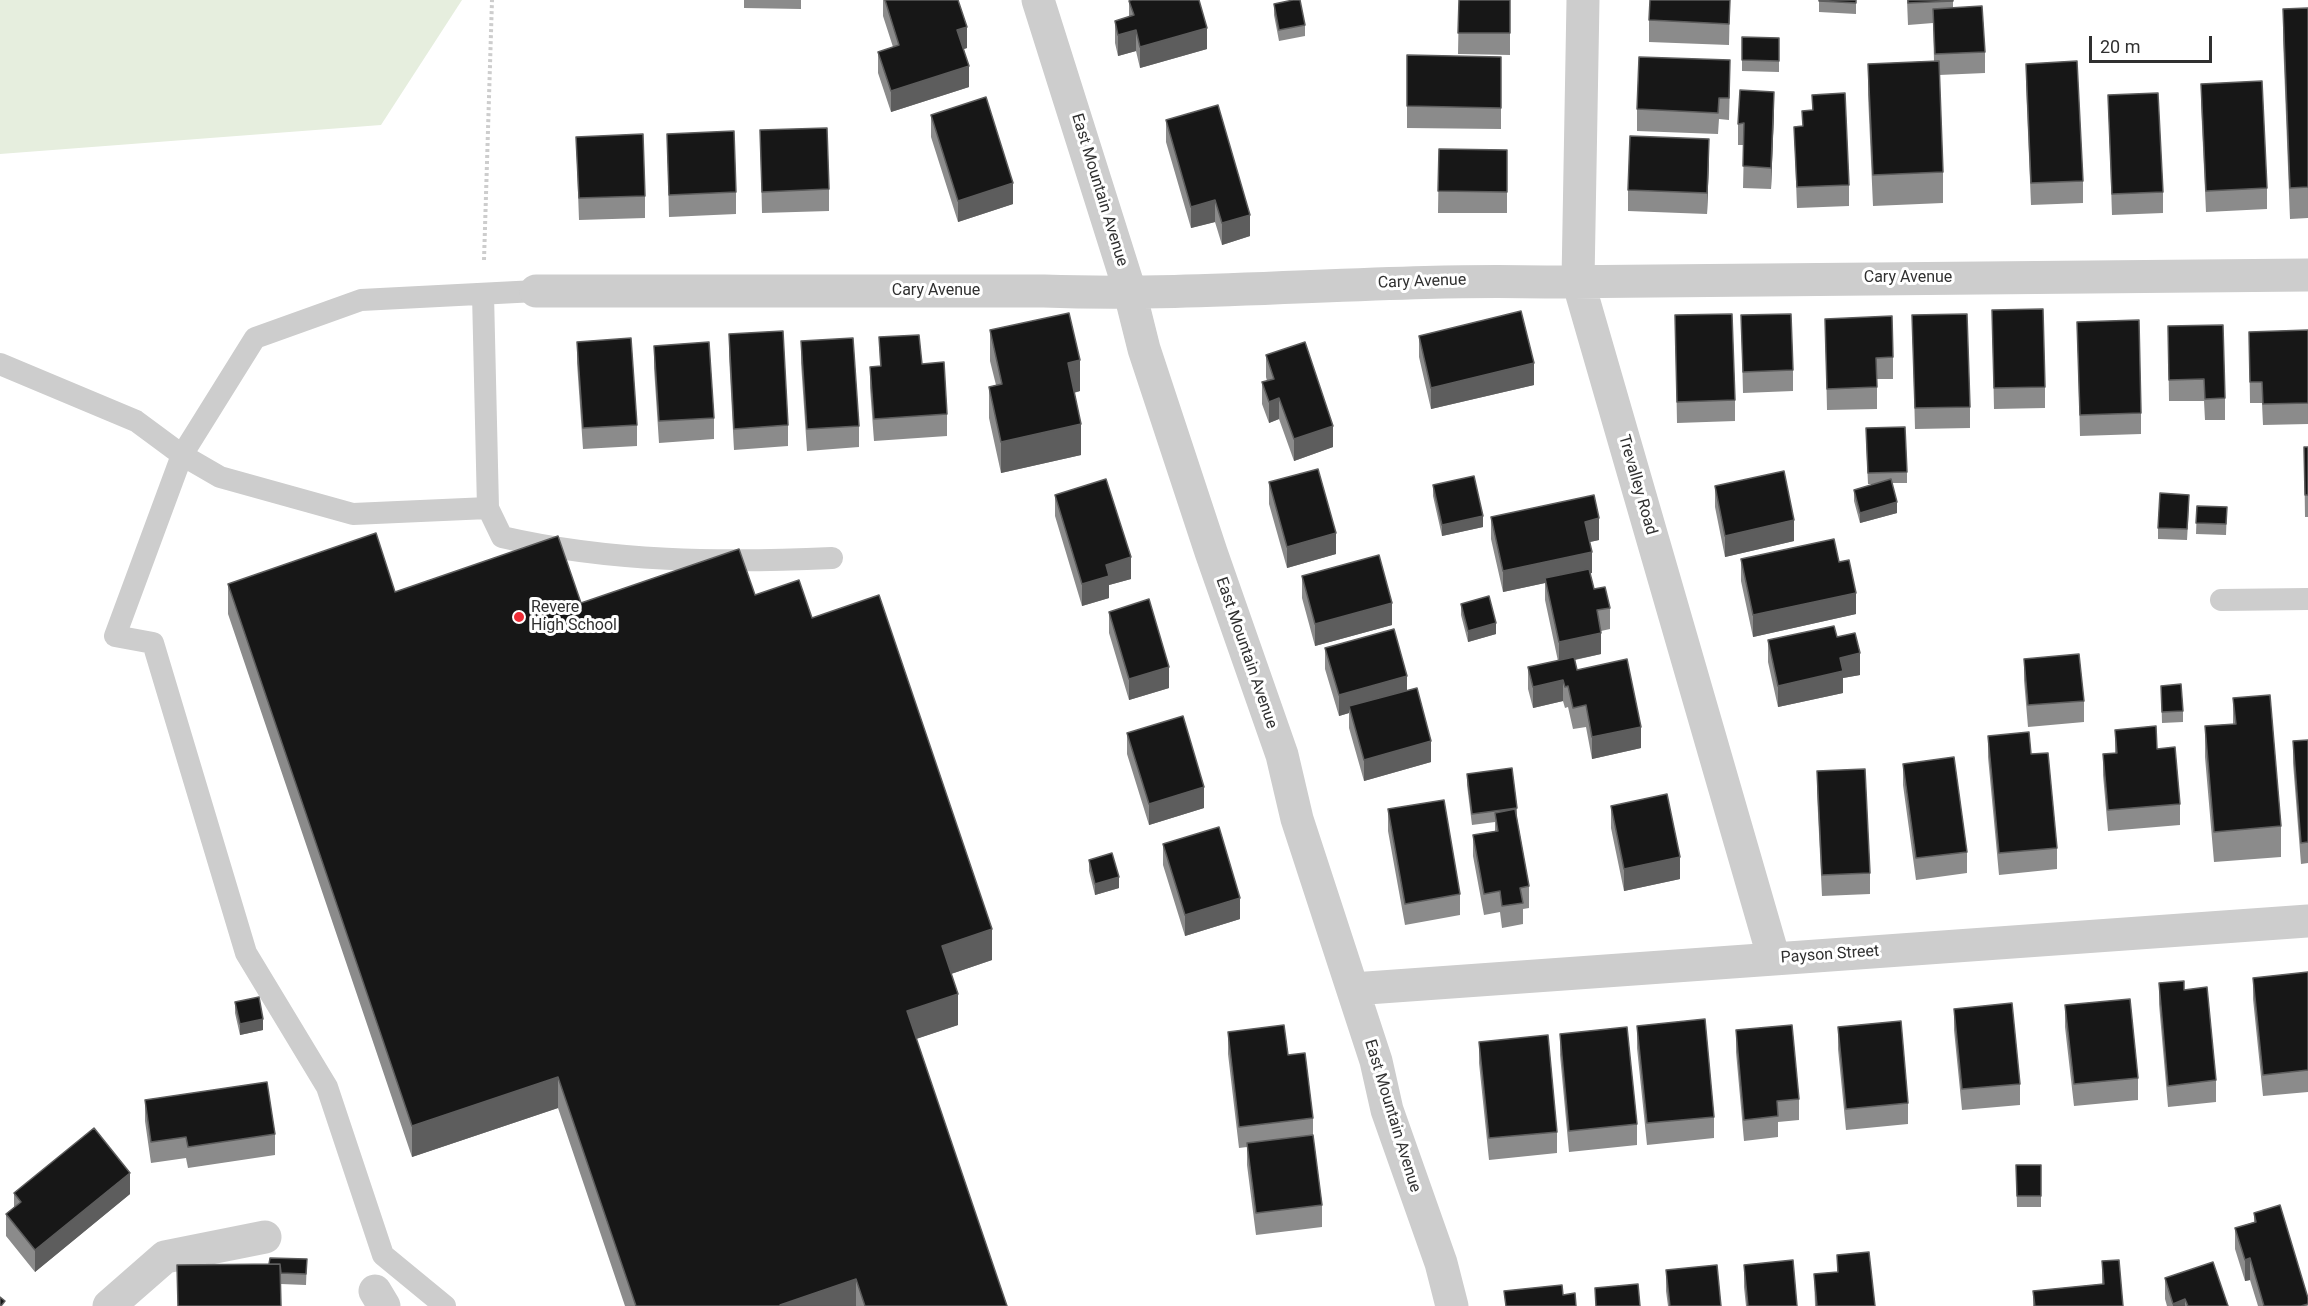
<!DOCTYPE html>
<html>
<head>
<meta charset="utf-8">
<style>
	body { margin:0 }
	#map { position:relative; width:2308px; height:1306px; overflow:hidden; background:#fff; font-family:Roboto,sans-serif }
	canvas { display:block }
	.scale { position:absolute; left:2089px; top:36px; width:123px; height:27px; box-sizing:border-box; border:3px solid #303030; border-top:0; padding-left:8px; font-size:18px; line-height:21px; white-space:nowrap; color:#303030; -webkit-text-stroke:4px #fff; paint-order:stroke }
</style>
</head>
<body>
<div id="map">
<canvas width="2308" height="1306"></canvas>
<div class="scale">20 m</div>
</div>
<script>
const ctx = document.querySelector('canvas').getContext('2d');
ctx.lineJoin = 'round';
function fillPath(path, color) { ctx.fillStyle = color; ctx.fill(path, 'evenodd'); }
function stroke(path, color, width, dash) { ctx.strokeStyle = color; ctx.lineWidth = width; ctx.lineCap = dash ? 'butt' : 'round'; ctx.setLineDash(dash || []); ctx.stroke(path); }
function write(font, color, halo, rows, align = 'center') {
  ctx.font = font + ' Roboto,sans-serif'; ctx.lineWidth = 6; ctx.setLineDash([]); ctx.textBaseline = 'middle'; ctx.strokeStyle = halo; ctx.fillStyle = color; for (const [text, x, y, turn = 0] of rows) {
    ctx.save(); ctx.translate(x, y); ctx.rotate((+turn || 0) * Math.PI / 180); ctx.textAlign = isNaN(turn) ? turn : align; if (halo) ctx.strokeText(text, 0, 0); ctx.fillText(text, 0, 0); ctx.restore();
  }
}
const green = new Path2D(`
	M0,0H462L381,125L0,154Z`);
const path = new Path2D(`
	M484,260L492,0`);
const lane = new Path2D(`
	M483,294L488,508L353,514L220,477L182,455L255,338L361,300L536,291
	M0,364L136,421L182,455L115,636L153,643L246,953L327,1087L383,1255L445,1306
	M488,508L502,537C610,562 723,563 832,558
	M2221,600L2308,599`);
const street = new Path2D(`
	M1038,0L1128,285L1144,349L1211,552L1282,755L1297,819L1376,1061L1387,1110L1441,1263L1452,1306
	M1583,0L1578,281L1774,959
	M536,291H1044C1211,297 1378,278 1546,282L2308,275
	M1353,989L2308,921
	M375,1291L384,1306
	M109,1306L165,1257L265,1237`);
const wall = new Path2D(`
	M744,0H801V9L744,8Z
	M883,0H958L967,48L964,49L969,87L891,112L878,73V52L893,47L883,16Z
	M1459,0H1510V55L1458,54Z
	M1730,0L1729,45L1649,42V20Z
	M1819,0H1856V14L1819,12Z
	M1907,0H1953V8L1985,52V73L1939,75L1943,172V203L1873,206L1868,95V64L1934,61L1933,23L1908,25Z
	M1129,1L1207,49L1140,68L1136,51L1118,56L1115,43V21L1129,17Z
	M1274,4L1305,25V36L1279,41L1274,15Z
	M2308,8V218L2290,219L2283,40V9Z
	M1742,37L1779,38V72L1742,71Z
	M1407,55L1501,57V129L1407,128Z
	M2026,64L2083,181V203L2031,205L2026,85Z
	M1730,82L1729,120L1719,119L1718,134L1637,131V109Z
	M2201,84L2267,188V209L2206,212L2201,105Z
	M1812,95L1849,185V206L1797,208L1794,127L1802,126L1812,110Z
	M2108,95L2163,192V213L2112,215Z
	M1774,113L1771,189L1743,188L1744,145H1738V124Z
	M931,115L1013,204L958,222L931,137Z
	M1166,120L1250,236L1222,245L1215,222L1191,228L1166,142Z
	M760,130L829,189V211L762,213Z
	M667,134L736,192V214L669,217Z
	M576,137L645,196V218L579,220Z
	M1439,149L1507,150V213H1438Z
	M1709,160L1707,214L1628,211V190Z
	M1992,310L2045,387V408L1994,409Z
	M1675,315L1735,400V421L1677,423Z
	M1741,315L1793,370V391L1743,393Z
	M1912,315L1970,407V428L1915,429Z
	M1825,319L1893,357V379H1877V409L1827,410Z
	M2077,322L2141,413V434L2080,436Z
	M2168,326L2225,398V420H2205L2204,401H2169Z
	M990,330L1080,391L1074,393L1081,455L1001,473L989,418V387L996,385L990,361Z
	M2308,330V424L2263,425L2262,403H2250L2249,332Z
	M729,334L788,425V446L734,450L729,356Z
	M1419,336L1534,385L1431,409L1419,357Z
	M879,337L922,364L947,414V436L874,441L870,388V367L880,366Z
	M801,341L859,426V447L807,451L801,363Z
	M577,342L637,425V446L583,449L577,363Z
	M654,346L714,418V439L659,443L654,368Z
	M1266,355L1333,447L1294,461L1279,419L1269,423L1262,404V382L1267,381L1266,377Z
	M1866,439L1907,472V483H1892L1897,513L1860,523L1854,501V490L1874,484H1868Z
	M2304,447H2308V517H2305Z
	M1269,482L1336,554L1287,568L1269,504Z
	M1433,485L1483,527L1442,536L1433,496Z
	M1715,486L1794,541L1725,557L1715,507Z
	M1055,495L1131,579L1109,585V598L1082,606L1055,516Z
	M2189,506L2187,540L2158,539V528Z
	M2197,506L2227,507L2226,535L2196,534Z
	M1491,517L1599,540L1590,542L1592,573H1590L1594,589L1610,608V629L1601,631V654L1575,660L1577,670L1641,748L1592,759L1586,727L1573,729L1568,707L1565,708L1563,701L1533,708L1528,689V667L1558,661L1545,600V583L1503,592L1491,539Z
	M1741,559L1839,562L1856,614L1753,637L1741,581Z
	M1302,576L1392,625L1315,646L1302,598Z
	M228,584L395,592L581,603L755,595L812,618L992,960L951,974L958,1025L916,1039L1007,1306H625L558,1108L412,1157L228,614Z
	M1461,604L1496,634L1468,642L1461,615Z
	M1109,612L1169,688L1129,700L1109,633Z
	M1837,637L1860,675L1843,678V693L1778,707L1768,662V640Z
	M1325,648L1407,690L1431,762L1364,781L1349,728V713L1339,716L1325,669Z
	M2024,659L2084,701V722L2028,727L2024,680Z
	M2161,686L2183,711V722L2162,723Z
	M2233,698L2281,826V857L2214,862L2205,757V726L2233,724Z
	M2115,730L2157,749L2180,804V825L2108,831L2103,775V754L2115,753Z
	M1127,733L1204,808L1149,825L1127,754Z
	M1988,736L2031,754L2057,848V869L1999,875L1988,757Z
	M2308,740V863L2301,864L2293,763V741Z
	M1903,764L1967,852V873L1916,880L1903,785Z
	M1817,771L1870,873V894L1822,896L1817,793Z
	M1467,774L1517,808V818L1529,886V908L1523,909V924L1502,928L1500,912L1484,915L1473,856V835L1495,831V822L1472,825L1467,785Z
	M1611,806L1680,879L1624,891L1611,828Z
	M1388,809L1460,894V915L1405,925L1388,831Z
	M1163,844L1240,919L1185,936L1163,865Z
	M1089,860L1119,888L1095,895L1089,871Z
	M2308,972V1092L2263,1096L2253,999V978Z
	M2159,983L2184,990L2216,1080V1102L2168,1107L2159,1004Z
	M235,1002L263,1030L240,1035L235,1013Z
	M2065,1005L2138,1078V1100L2074,1106L2065,1027Z
	M1954,1009L2020,1084V1105L1962,1110L1954,1030Z
	M1637,1026L1714,1117V1138L1647,1145L1637,1048Z
	M1838,1027L1908,1103V1124L1846,1130L1838,1049Z
	M1736,1030L1799,1099V1120L1778,1122V1137L1744,1141L1736,1052Z
	M1228,1032L1288,1055L1313,1118V1135L1322,1205V1227L1256,1235L1247,1165V1147L1239,1148L1228,1054Z
	M1560,1034L1637,1124V1145L1569,1152L1560,1055Z
	M1479,1042L1557,1132V1153L1489,1160L1479,1063Z
	M145,1100L275,1134V1155L188,1168L186,1158L151,1163L145,1121Z
	M2016,1165H2041V1207H2017Z
	M14,1193L130,1194L35,1272L6,1236V1214L14,1207Z
	M2254,1213L2308,1306H2258L2250,1280L2245,1281L2235,1249V1228L2254,1222Z
	M1837,1255L1875,1306H1815L1814,1274L1837,1272Z
	M307,1259L306,1285L281,1284L269,1264Z
	M2102,1261L2123,1306H2033V1291L2102,1284Z
	M1744,1265L1797,1306H1746L1744,1287Z
	M1666,1270L1721,1306H1668L1666,1291Z
	M2165,1278L2228,1306H2167L2165,1299Z`);
const shadedWall = new Path2D(`
	M967,27V48L957,51V30Z
	M1207,28V49L1140,68V47Z
	M1136,30V51L1118,56V35Z
	M969,66V87L891,112V91Z
	M1774,92V113L1771,189V168Z
	M1709,139V160L1707,214V193Z
	M1013,183V204L958,222V201Z
	M1215,200V222L1191,228V207Z
	M1250,215V236L1222,245V223Z
	M1080,360V391L1068,394V363Z
	M1534,363V385L1431,409V388Z
	M1279,398V419L1269,423V402Z
	M1081,424V455L1001,473V442Z
	M1333,426V447L1294,461V439Z
	M1897,502V513L1860,523V513Z
	M1483,516V527L1442,536V525Z
	M1599,518V540L1585,543V522Z
	M1794,520V541L1725,557V536Z
	M1336,533V554L1287,568V547Z
	M1592,552V573L1546,583L1545,578V583L1503,592V571Z
	M1131,557V579L1109,585V598L1082,606V584L1106,565Z
	M1856,593V614L1753,637V615Z
	M1392,603V625L1315,646V624Z
	M1496,623V634L1468,642V631Z
	M1601,633V654L1559,663V642Z
	M1860,653V675L1843,678V693L1778,707V686L1840,658Z
	M1169,667V688L1129,700V679Z
	M1407,676V697L1349,706V713L1339,716V695Z
	M1563,680V701L1533,708V687Z
	M1641,727V748L1592,759V737Z
	M1431,741V762L1364,781V760Z
	M1204,787V808L1149,825V804Z
	M1680,857V879L1624,891V869Z
	M1119,877V888L1095,895V884Z
	M1240,898V919L1185,936V915Z
	M992,929V960L942,977V946Z
	M958,994V1025L907,1042V1011Z
	M263,1019V1030L240,1035V1024Z
	M558,1077V1108L412,1157V1126Z
	M130,1173V1194L35,1272V1250Z
	M2250,1258V1280L2245,1281V1260Z
	M856,1279V1306H780V1305Z
	M2185,1299V1306H2173V1304Z`);
const building = new Path2D(`
	M885,0H958L967,27L957,30L969,66L891,91L878,52L899,45Z
	M1132,0H1199L1207,28L1140,47L1136,30L1118,35L1115,21L1134,15L1129,1Z
	M1293,0H1300L1305,25L1279,30L1274,4Z
	M1459,0H1510V33H1458Z
	M1650,0H1730L1729,24L1649,20Z
	M1819,0H1856V3L1819,1Z
	M1908,0H1953V1L1908,3Z
	M1982,6L1985,52L1935,54L1933,9Z
	M2308,8V187L2290,188L2283,9Z
	M1742,37L1779,38V61L1742,60Z
	M1407,55L1501,57V108L1407,106Z
	M1639,57L1730,60L1729,98H1719L1718,113L1637,109Z
	M1939,61L1943,172L1873,175L1868,64Z
	M2077,61L2083,181L2031,183L2026,64Z
	M2262,81L2267,188L2206,191L2201,84Z
	M1740,90L1774,92L1771,168L1743,166L1744,123L1738,124Z
	M1845,93L1849,185L1797,187L1794,127L1803,126L1802,111L1813,110L1812,95Z
	M2158,93L2163,192L2112,194L2108,95Z
	M986,97L1013,183L958,201L931,115Z
	M1218,105L1250,215L1222,223L1215,200L1191,207L1166,120Z
	M827,128L829,189L762,192L760,130Z
	M734,131L736,192L669,195L667,134Z
	M643,134L645,196L579,198L576,137Z
	M1630,136L1709,139L1707,193L1628,190Z
	M1439,149L1507,150V192L1438,191Z
	M2043,309L2045,387L1994,388L1992,310Z
	M1521,311L1534,363L1431,388L1419,336Z
	M1069,313L1080,360L1068,363L1081,424L1001,442L989,387L1002,384L990,330Z
	M1732,314L1735,400L1677,402L1675,315Z
	M1791,314L1793,370L1743,372L1741,315Z
	M1967,314L1970,407L1915,408L1912,315Z
	M1892,316L1893,357L1876,358L1877,387L1827,389L1825,319Z
	M2139,320L2141,413L2080,415L2077,322Z
	M2223,325L2225,398L2205,399L2204,379L2169,380L2168,326Z
	M2308,330V403L2263,404L2262,382H2250L2249,332Z
	M783,331L788,425L734,429L729,334Z
	M919,335L922,364L944,362L947,414L874,419L870,367L881,366L879,337Z
	M631,338L637,425L583,428L577,342Z
	M853,338L859,426L807,429L801,341Z
	M709,342L714,418L659,421L654,346Z
	M1305,342L1333,426L1294,439L1279,398L1269,402L1262,382L1274,379L1266,355Z
	M1905,427L1907,472L1868,473L1866,428Z
	M2304,447H2308V495H2305Z
	M1318,469L1336,533L1287,547L1269,482Z
	M1784,471L1794,520L1725,536L1715,486Z
	M1474,476L1483,516L1442,525L1433,485Z
	M1106,479L1131,557L1106,565L1109,576L1082,584L1055,495Z
	M1891,479L1897,502L1860,513L1854,490Z
	M2160,493L2189,495L2187,529L2158,528Z
	M1594,495L1599,518L1585,522L1592,552L1503,571L1491,517Z
	M2197,506L2227,507L2226,524L2196,523Z
	M376,533L395,592L558,536L581,603L739,549L755,595L799,580L812,618L879,595L992,929L942,946L958,994L907,1011L1007,1306H865L856,1279L780,1305L781,1306H636L558,1077L412,1126L228,584Z
	M1834,539L1839,562L1849,560L1856,593L1753,615L1741,559Z
	M1379,555L1392,603L1315,624L1302,576Z
	M1589,569L1594,589L1605,587L1610,608L1597,610L1601,633L1559,642L1545,578Z
	M1489,596L1496,623L1468,631L1461,604Z
	M1149,599L1169,667L1129,679L1109,612Z
	M1834,626L1837,637L1855,633L1860,653L1840,658L1843,671L1778,686L1768,640Z
	M1394,629L1407,676L1339,695L1325,648Z
	M2079,654L2084,701L2028,705L2024,659Z
	M1574,657L1577,670L1627,659L1641,727L1592,737L1586,705L1573,708L1568,686L1565,687L1563,680L1533,687L1528,667Z
	M2181,684L2183,711L2162,712L2161,686Z
	M1417,688L1431,741L1364,760L1349,706Z
	M2270,695L2281,826L2214,832L2205,726L2236,724L2233,698Z
	M1183,716L1204,787L1149,804L1127,733Z
	M2156,726L2157,749L2175,747L2180,804L2108,810L2103,754L2117,753L2115,730Z
	M2029,732L2031,754L2048,753L2057,848L1999,853L1988,736Z
	M2308,740V842L2301,843L2293,741Z
	M1954,757L1967,852L1916,858L1903,764Z
	M1512,768L1517,808L1472,814L1467,774Z
	M1865,769L1870,873L1822,875L1817,771Z
	M1667,794L1680,857L1624,869L1611,806Z
	M1444,800L1460,894L1405,904L1388,809Z
	M1515,809L1529,886L1520,888L1523,903L1502,906L1500,891L1484,894L1473,835L1498,831L1495,813Z
	M1219,827L1240,898L1185,915L1163,844Z
	M1112,853L1119,877L1095,884L1089,860Z
	M2308,972V1070L2263,1075L2253,978Z
	M2184,981V990L2207,987L2216,1080L2168,1086L2159,983Z
	M259,997L263,1019L240,1024L235,1002Z
	M2130,999L2138,1078L2074,1084L2065,1005Z
	M2012,1003L2020,1084L1962,1089L1954,1009Z
	M1705,1019L1714,1117L1647,1123L1637,1026Z
	M1901,1021L1908,1103L1846,1109L1838,1027Z
	M1284,1025L1288,1055L1305,1053L1313,1118L1239,1127L1228,1032Z
	M1792,1025L1799,1099L1777,1101L1778,1116L1744,1120L1736,1030Z
	M1627,1027L1637,1124L1569,1131L1560,1034Z
	M1548,1035L1557,1132L1489,1138L1479,1042Z
	M267,1082L275,1134L188,1147L186,1137L151,1142L145,1100Z
	M94,1128L130,1173L35,1250L6,1214L21,1202L14,1193Z
	M1313,1135L1322,1205L1256,1213L1247,1143Z
	M2016,1165H2041V1196H2017Z
	M2280,1205L2308,1298V1304L2301,1306H2264L2250,1258L2245,1260L2235,1228L2256,1222L2254,1213Z
	M1869,1252L1875,1306H1817L1814,1274L1838,1272L1837,1255Z
	M270,1258L307,1259L306,1274L281,1273L280,1264H269Z
	M1793,1260L1797,1306H1748L1744,1265Z
	M2119,1260L2123,1306H2035L2033,1291L2104,1284L2102,1261Z
	M2213,1262L2228,1306H2188L2185,1299L2173,1304L2165,1278Z
	M280,1264L281,1306H178L177,1265Z
	M1717,1265L1721,1306H1670L1666,1270Z
	M1638,1284L1640,1306H1596L1595,1288Z
	M1562,1285L1563,1295L1575,1293L1576,1306H1506L1504,1291Z
	M0,1297L5,1301L1,1306H0Z`);
const markers = [
	[519,617,6,"#ee2c36"]
];
const streetNames = [
	["East Mountain Avenue",1099,190,73],
	["Cary Avenue",1908,278],
	["Cary Avenue",1422,282,-2],
	["Cary Avenue",936,291],
	["Trevalley Road",1637,485,74],
	["East Mountain Avenue",1246,653,71],
	["Payson Street",1830,955,-4],
	["East Mountain Avenue",1392,1116,73]
];
const poiNames = [
	["Revere",531,608],
	["High School",531,626]
];
fillPath(green, '#e6eede');
stroke(path, '#cdcdcd', 4, [3, 3]);
stroke(lane, '#cdcdcd', 22);
stroke(street, '#cdcdcd', 33);
fillPath(wall, '#8b8b8b');
fillPath(shadedWall, '#5d5d5d');
fillPath(building, '#171717');
stroke(building, '#5d5d5d', 1.5);
for (const [x, y, r, color] of markers) { const dot = new Path2D(); dot.arc(x, y, r, 0, 2 * Math.PI); ctx.fillStyle = color; ctx.fill(dot); stroke(dot, '#fff', 2); }
write('16px', '#303030', '#fff', streetNames);
write('16px', '#303030', '#fff', poiNames, 'left');
</script>
</body>
</html>
